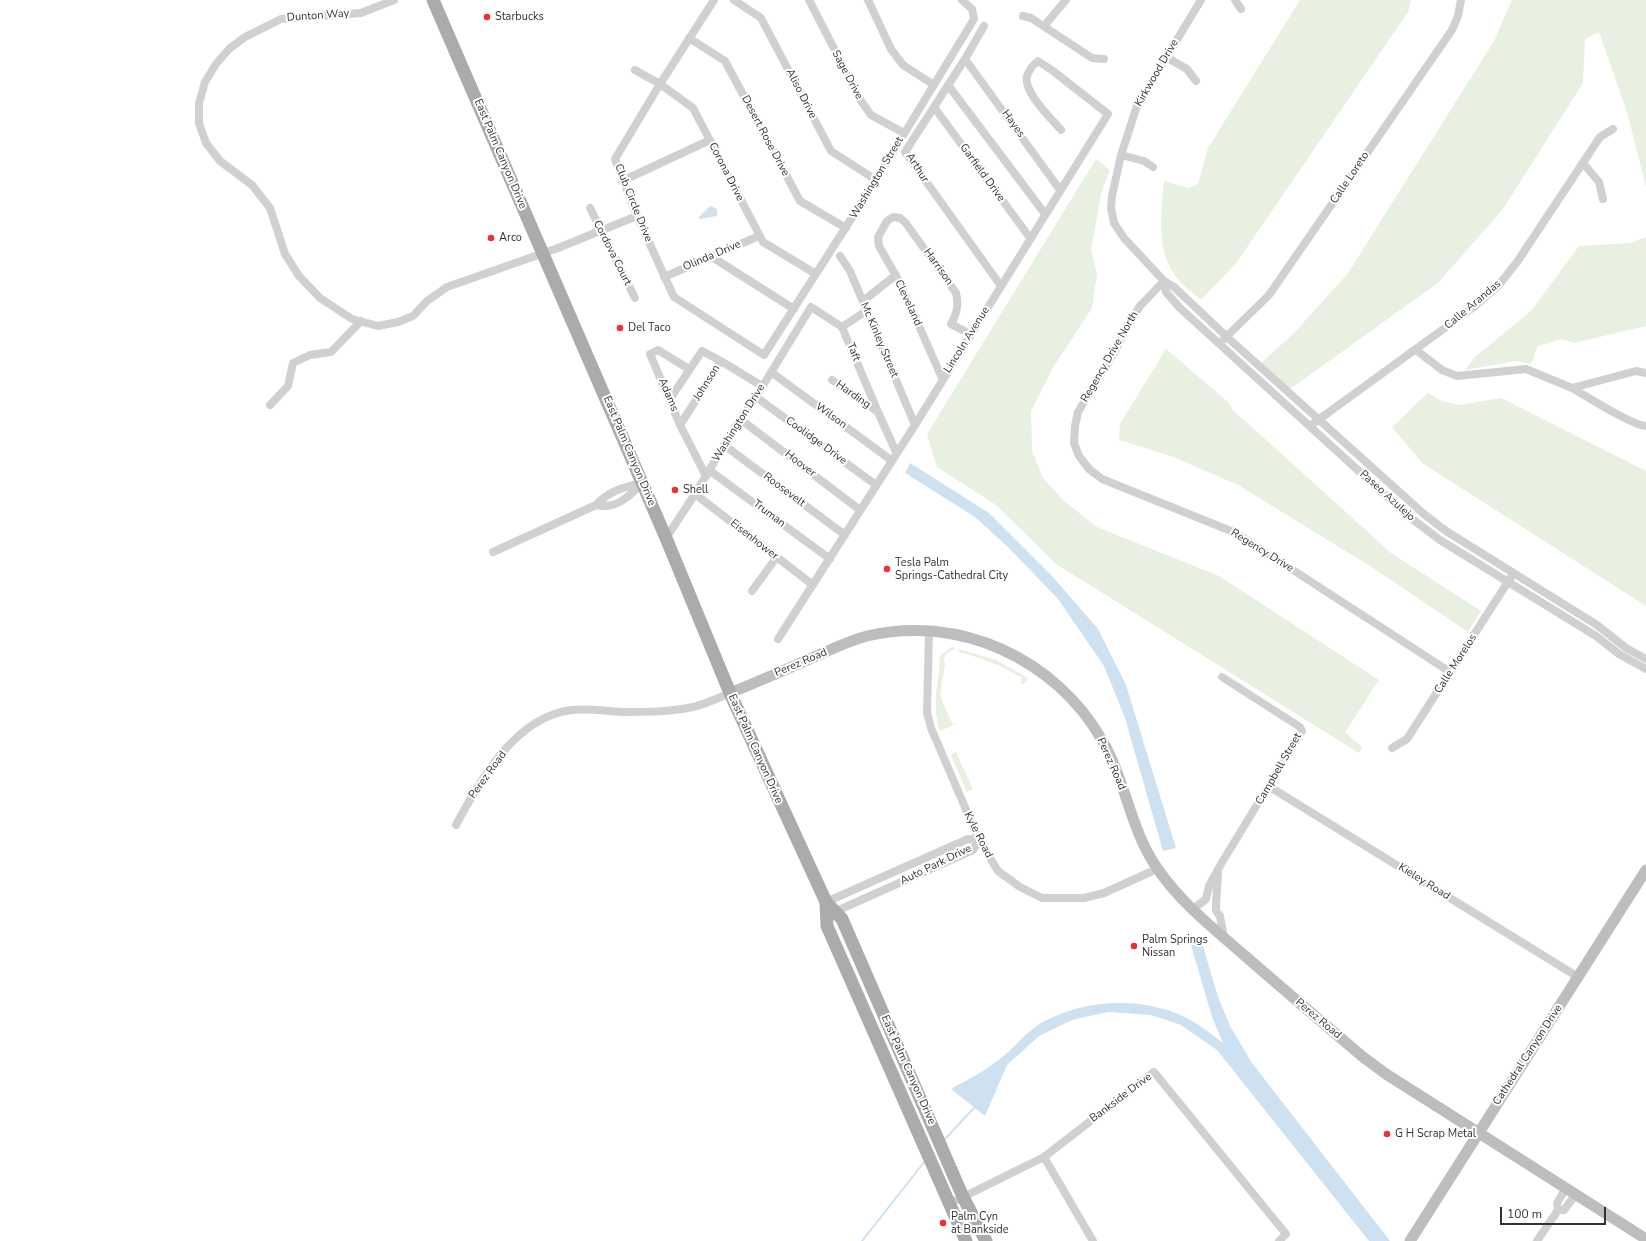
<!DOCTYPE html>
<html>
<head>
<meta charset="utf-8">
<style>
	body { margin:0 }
	#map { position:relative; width:1646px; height:1241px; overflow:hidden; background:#fff; font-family:"Nunito Sans",sans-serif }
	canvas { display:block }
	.scale { position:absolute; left:1500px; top:1207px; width:106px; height:18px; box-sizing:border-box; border:2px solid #333; border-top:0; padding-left:5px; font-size:12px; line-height:14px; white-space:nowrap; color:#333; -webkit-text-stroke:3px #fff; paint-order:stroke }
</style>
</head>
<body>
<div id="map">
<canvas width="1646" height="1241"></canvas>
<div class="scale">100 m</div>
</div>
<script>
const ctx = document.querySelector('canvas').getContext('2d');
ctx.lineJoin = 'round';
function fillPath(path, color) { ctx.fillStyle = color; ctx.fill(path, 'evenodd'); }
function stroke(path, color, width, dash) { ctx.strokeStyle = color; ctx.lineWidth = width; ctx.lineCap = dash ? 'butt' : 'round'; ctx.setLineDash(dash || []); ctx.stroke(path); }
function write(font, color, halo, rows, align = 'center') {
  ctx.font = font + ' "Nunito Sans",sans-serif'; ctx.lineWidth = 4; ctx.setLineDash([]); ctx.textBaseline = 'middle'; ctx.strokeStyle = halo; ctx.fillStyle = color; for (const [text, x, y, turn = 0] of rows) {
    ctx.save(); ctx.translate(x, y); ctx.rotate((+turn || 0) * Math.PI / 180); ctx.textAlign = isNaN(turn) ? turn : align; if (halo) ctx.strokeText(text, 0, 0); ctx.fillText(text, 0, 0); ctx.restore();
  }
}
const green = new Path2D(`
	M1300,0H1411L1408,12L1237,262L1201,300C1193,293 1182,285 1176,277C1156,250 1161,212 1164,181L1188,188L1198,184L1208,148Z
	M1512,0H1646V187L1627,112L1599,32L1585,39L1583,83L1503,209L1438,283L1290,389L1261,363L1294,333L1348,273L1494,41Z
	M1096,159L1110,170L1101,194L1091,250L1097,274L1092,308L1054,366L1031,411L1032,451L1043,478L1064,501L1097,527L1219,576L1379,680L1345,732L1362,747L1359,753L1056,564L996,505L937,467L927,434Z
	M1646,237V326L1574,343L1562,339L1538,346L1531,364L1515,361L1465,370L1475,357L1531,311L1579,246L1631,243Z
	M1166,349L1228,402L1233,410L1391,553L1481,611L1468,632L1370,566L1238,485L1171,456L1119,440L1120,424Z
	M1428,393L1442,401L1460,405L1501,398L1646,471V606L1422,463L1392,427Z
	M951,647L956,648L946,654L944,659L945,665L940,695L952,724L958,723L940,731C931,701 939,685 940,656Z
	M959,649L996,660L1028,678L1024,684H1020L1022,678C1003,666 982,658 959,652Z
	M956,752L973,789L967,792L951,755Z`);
const water = new Path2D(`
	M710,206L717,209V216L699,219V217Z
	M910,463L989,513L1052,576L1098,629L1126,685L1176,848L1163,851L1125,718L1104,666L1058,599L1009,548L975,517L905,473Z
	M1200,936L1218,997L1230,1026L1252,1063L1390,1241H1369L1217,1050L1181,1025L1151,1015L1108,1012L1072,1020L1039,1036L1007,1065L985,1116L951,1089C967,1080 985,1071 1000,1059C1015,1047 1025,1033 1041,1023C1084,999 1141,996 1185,1017C1199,1024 1211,1034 1223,1043L1212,1017L1189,938Z`);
const stream = new Path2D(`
	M944,1140L975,1107
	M862,1241L925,1161`);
const street = new Path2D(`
	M394,0L361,13L281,19L245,37L229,49L216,64L205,82L199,103V123L206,143L220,161L252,185L270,208L285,254L299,276L320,298L352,319L378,326L398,322L413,316L427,301L447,287L558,248L637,216
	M714,0L660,84L615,159L637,216L674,297L764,355L876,180L974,19L972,9L962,0
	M734,0L761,18L831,151L876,180
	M809,0L861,101L871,115L904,133
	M868,0L891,49L903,65L934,85
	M1201,0L1137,106L1121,155L1112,196L1111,208L1114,223L1124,238L1164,281L1174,287L1227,337L1425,515L1446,531L1597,625L1626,648L1646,659
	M1235,0L1241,9
	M1023,16L1031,18L1092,58L1104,59
	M984,26L965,59L905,152L1001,286
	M1044,26L1066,0
	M689,38L725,61L800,201L846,228
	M1166,57L1187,69L1196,81
	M965,59L1060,190
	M635,70L660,84L693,108L763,242L816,274
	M948,85L1045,214
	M934,107L1030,238
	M1121,155L1144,161L1153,167
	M1583,163L1599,182L1603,199
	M622,181L710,140
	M590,208L635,298
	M840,256L850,271L915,425
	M712,257L794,309
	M664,277L759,236
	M1164,281L1140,306L1128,325L1114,353L1078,412L1075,426L1074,443L1079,456L1089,469L1102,479L1236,533L1450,672
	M1164,281L1166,292L1180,308L1407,515L1440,540L1596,636L1619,654L1646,669
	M863,301L896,275
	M842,327L866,311
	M1223,340L1269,295L1452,30L1458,16L1461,0
	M1416,350L1442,370L1457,376L1526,369L1572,388
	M689,369L658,350L650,354L680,425L706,476
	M771,372L891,460
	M1646,373L1636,371L1572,388C1586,396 1633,426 1646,426
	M942,378L900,283L879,246L878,237L887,221L893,217L900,218L905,222L956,293C959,305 957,313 951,324L970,334
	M832,380L878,412L896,452
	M756,397L876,485
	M670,399L702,351L721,361
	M270,405L288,386L293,363L310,355L331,352L361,321
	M740,419L860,510
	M1314,423L1475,306L1498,286L1517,262L1600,137L1613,129
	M680,425L721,361L762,386
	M724,445L845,535
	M709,470L830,559
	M695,494L813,585
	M596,505C615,510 629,497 642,483
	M666,538L695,494L740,419L756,397L811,307L842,327L878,412
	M493,552L596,505C609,491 624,487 642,483
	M752,591L776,558
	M929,632L927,713L931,728L979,840L998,871L1020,887L1042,898H1084L1104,893L1157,869
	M778,639L915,425L1108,114L1053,71L1038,61C1033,65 1029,70 1027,76C1023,92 1051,118 1061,130
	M1392,748L1407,739L1511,577
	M1270,787L1578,977
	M456,825C480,780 516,716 572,710C588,708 605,711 621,712C645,712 669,712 693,707C706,704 718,698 730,693
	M1218,873L1216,904V911L1220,916L1224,938
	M826,902L968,839L979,840L973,850L832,913
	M1192,910L1206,899L1209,886L1221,864L1302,731L1300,727L1222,677
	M1044,1157L1093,1241
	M949,1204L1044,1157L1154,1072L1286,1234L1279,1241
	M1558,1210H1564L1576,1194
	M1537,1241L1558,1210L1557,1203L1566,1188`);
const secondary = new Path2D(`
	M730,693C757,682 785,670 812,658C830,650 848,641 867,636C959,614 1056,659 1102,740C1126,781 1130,829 1157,868C1180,902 1213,928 1244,955C1283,989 1323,1023 1363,1057L1386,1074L1646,1239
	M1410,1241L1646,870`);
const primary = new Path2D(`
	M433,0L666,538L730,693L826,902L842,919L963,1197L986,1241
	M826,902L827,926L966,1241`);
const markers = [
	[487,17,4,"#f22d33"],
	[491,238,4,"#f22d33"],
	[620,328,4,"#f22d33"],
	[675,490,4,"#f22d33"],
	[887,569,4,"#f22d33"],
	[1134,946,4,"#f22d33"],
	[1387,1134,4,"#f22d33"],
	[943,1223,4,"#f22d33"]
];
const streetNames = [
	["Dunton Way",318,16,-4],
	["Kirkwood Drive",1157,73,-60],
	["Sage Drive",847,75,62],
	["Aliso Drive",801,94,63],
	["Hayes",1013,124,54],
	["Desert Rose Drive",765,136,62],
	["East Palm Canyon Drive",500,154,67],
	["Arthur",917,168,57],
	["Corona Drive",726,172,63],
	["Garfield Drive",982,173,54],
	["Washington Street",877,178,-59],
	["Calle Loreto",1350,178,-56],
	["Club Circle Drive",633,203,68],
	["Cordova Court",612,253,63],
	["Olinda Drive",712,256,-23],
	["Harrison",938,267,54],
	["Cleveland",908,303,65],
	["Calle Arandas",1473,305,-40],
	["Mc Kinley Street",879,340,67],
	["Lincoln Avenue",967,340,-58],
	["Taft",853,352,68],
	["Regency Drive North",1110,357,-60],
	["Johnson",707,383,-58],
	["Adams",668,395,67],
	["Harding",853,395,35],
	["Wilson",831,416,36],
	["Washington Drive",739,423,-58],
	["Coolidge Drive",816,441,36],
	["East Palm Canyon Drive",629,451,67],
	["Hoover",800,464,38],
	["Roosevelt",784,490,37],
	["Paseo Azulejo",1387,496,42],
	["Truman",769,514,37],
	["Eisenhower",754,540,38],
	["Regency Drive",1262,551,32],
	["Perez Road",801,663,-23],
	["Calle Morelos",1456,664,-57],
	["East Palm Canyon Drive",755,749,66],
	["Perez Road",1111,764,66],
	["Campbell Street",1279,769,-60],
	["Perez Road",488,775,-54],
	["Kyle Road",978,835,63],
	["Auto Park Drive",936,865,-26],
	["Kieley Road",1424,882,32],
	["Perez Road",1318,1019,40],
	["Cathedral Canyon Drive",1528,1055,-57],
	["East Palm Canyon Drive",908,1070,66],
	["Bankside Drive",1121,1098,-37]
];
const poiNames = [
	["Starbucks",495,17],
	["Arco",499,238],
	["Del Taco",628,328],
	["Shell",683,490],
	["Tesla Palm",895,563],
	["Springs-Cathedral City",895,576],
	["Palm Springs",1142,940],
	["Nissan",1142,953],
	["G H Scrap Metal",1395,1134],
	["Palm Cyn",951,1217],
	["at Bankside",951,1230]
];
fillPath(green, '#e8f0e1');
fillPath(water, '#cde1f0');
stroke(stream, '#cde1f0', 2);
stroke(street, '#d0d0d0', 8);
stroke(secondary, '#bdbdbd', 11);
stroke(primary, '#ababab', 13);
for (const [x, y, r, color] of markers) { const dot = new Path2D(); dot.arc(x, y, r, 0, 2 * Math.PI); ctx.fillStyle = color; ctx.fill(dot); stroke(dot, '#fff', 1.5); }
write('11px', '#333', '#fff', streetNames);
write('11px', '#333', '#fff', poiNames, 'left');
</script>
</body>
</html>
